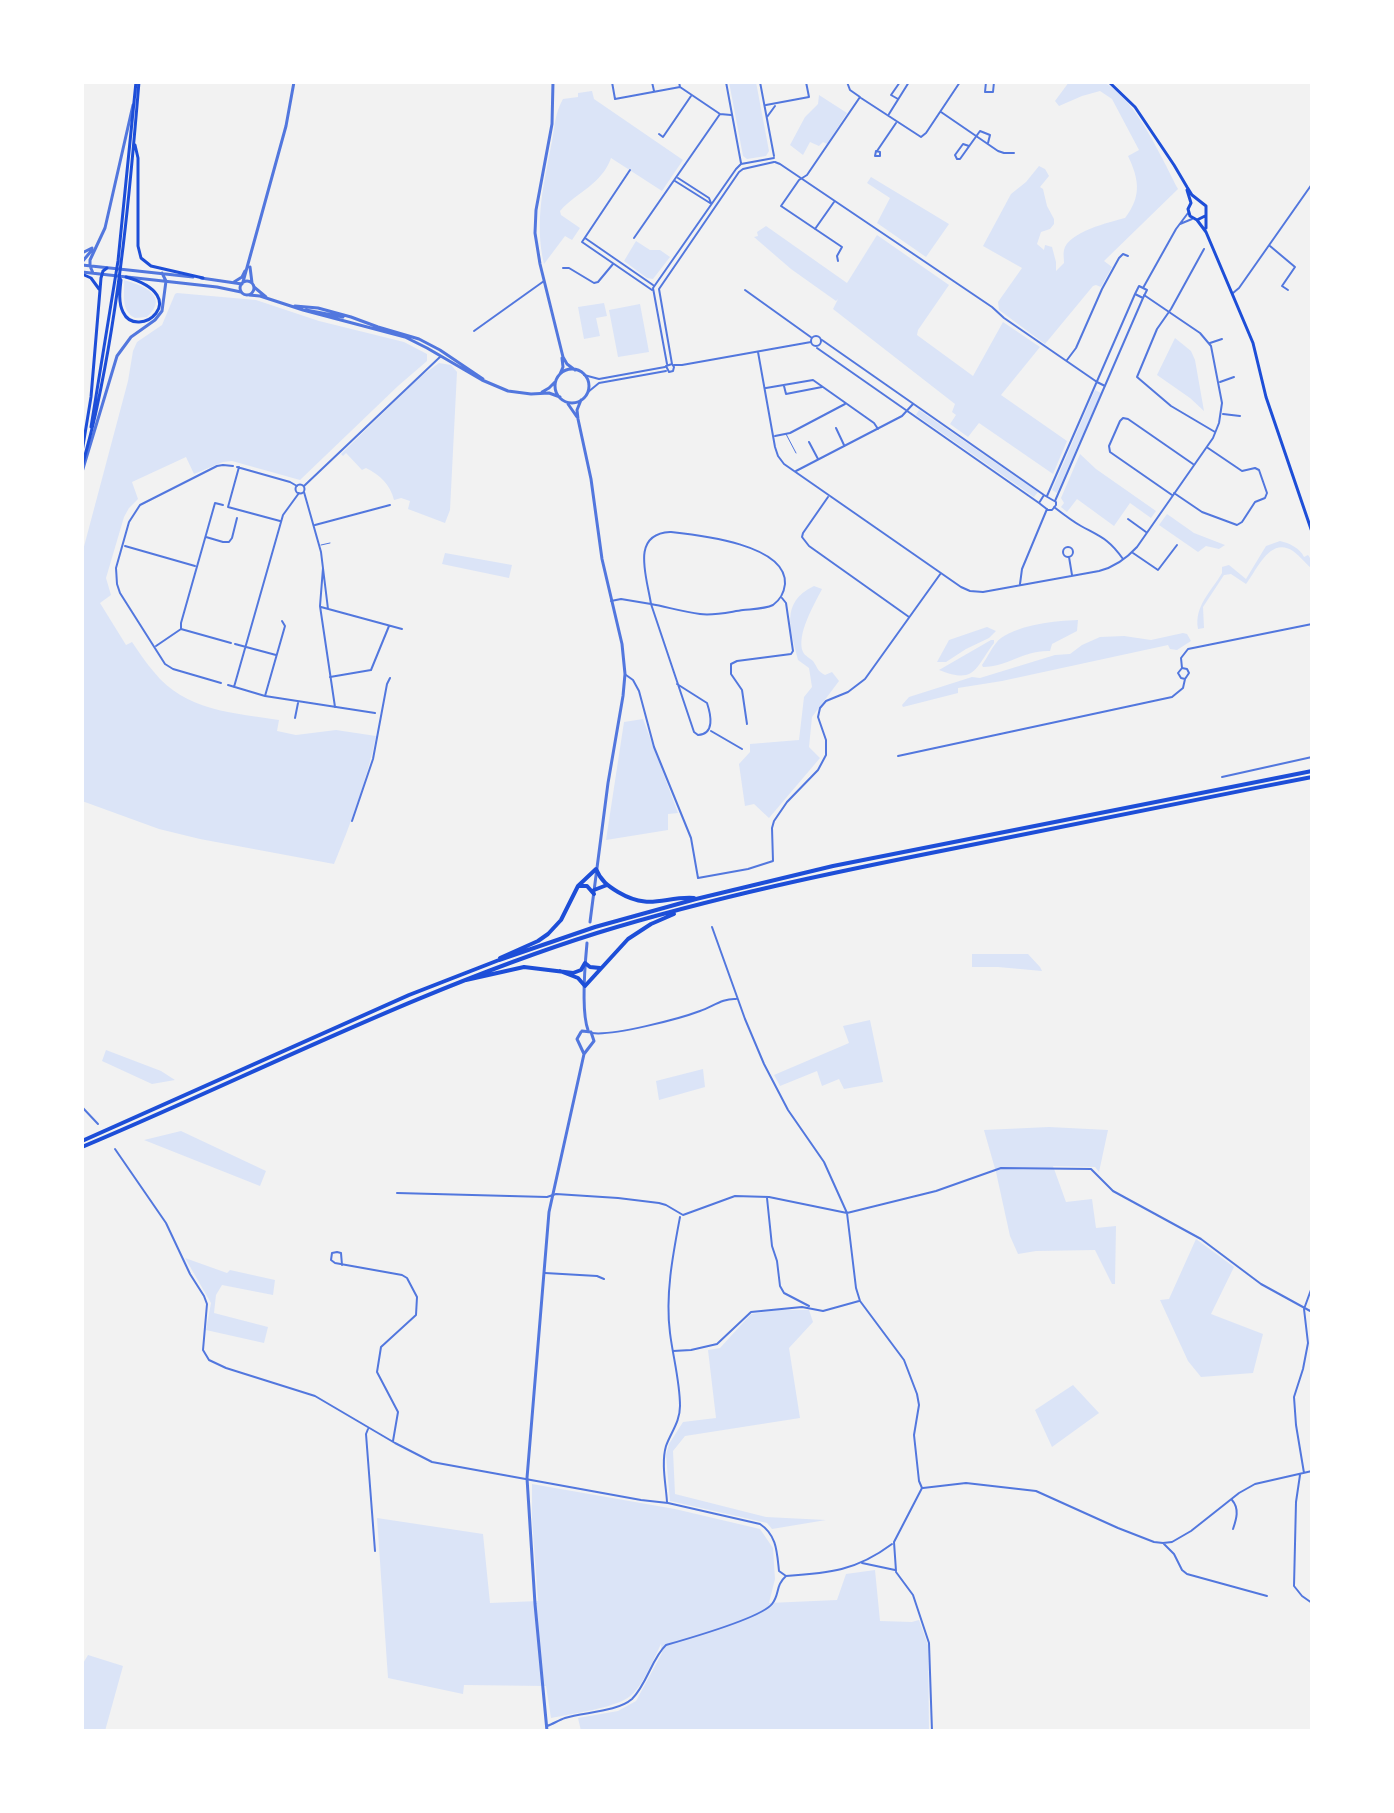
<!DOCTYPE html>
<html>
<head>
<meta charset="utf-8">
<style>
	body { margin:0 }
	#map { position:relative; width:1394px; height:1813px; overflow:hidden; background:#f2f2f2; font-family:"DejaVu Sans",sans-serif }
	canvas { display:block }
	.frame { position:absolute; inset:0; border:84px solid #fff; pointer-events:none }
</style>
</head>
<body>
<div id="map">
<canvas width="1394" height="1813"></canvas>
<div class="frame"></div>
</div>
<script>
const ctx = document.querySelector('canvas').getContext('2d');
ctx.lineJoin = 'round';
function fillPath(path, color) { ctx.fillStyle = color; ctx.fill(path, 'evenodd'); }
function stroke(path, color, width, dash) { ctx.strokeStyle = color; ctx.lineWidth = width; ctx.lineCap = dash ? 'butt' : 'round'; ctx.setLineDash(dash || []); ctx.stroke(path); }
const green = new Path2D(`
	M729,82H756L769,151L766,156L747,159L743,156Z
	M1069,82C1079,82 1091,80 1101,82C1131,89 1164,162 1178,189L1104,261L1112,267L1101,287L1096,285L1093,286L1045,344L999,310L998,302L1022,268L983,246L1011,194L1026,182L1039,166L1045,169L1049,176L1040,187L1043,189L1047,206L1054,219V224L1050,229L1041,232L1037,244L1044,250L1045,245L1052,247L1056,262V271L1064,263C1064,259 1063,254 1064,250C1068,232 1110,222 1125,218C1142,196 1139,179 1128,156L1139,150L1112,99L1100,91L1082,96L1059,106L1055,101Z
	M592,91L594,99L683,160L662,191L611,158C602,184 577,192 560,211L561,215L580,228L572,240L565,236L544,264C534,221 544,183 552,141C555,125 555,113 563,99L578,97V93Z
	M819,95L847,113L827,144L823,142L819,146L810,142L803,155L790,145L805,117L818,104Z
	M871,177L949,224L926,257L877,223L890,198L867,183Z
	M766,226L847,283L877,235L949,285L918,330L917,335L973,376L1003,322L1040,347L1001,395L1067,441L1053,474L979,423L968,437L950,424L956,415L952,412L955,404L833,309L838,299L836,301L791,269L754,237L758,236L757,232Z
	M636,241L650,250H660L670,257L653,279L647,278L624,261Z
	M124,280C141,285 171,295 147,317L135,318C120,310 125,294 124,280Z
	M177,293L256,300L319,321L404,342L427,354V361L398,386L300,480L232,461L223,462L194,474L186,457L132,482L138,499L129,508L124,517L106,578L111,595L100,603L126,645L132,642C139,652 146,663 154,672C185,711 234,713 279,720L277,731L296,735L336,730L376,736C367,780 351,823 334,864L200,839L159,829L82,801V554L128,381L133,351L137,342L162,325L175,294Z
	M604,303L607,316L596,318L600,336L584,339L578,307Z
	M640,304L649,352L618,357L609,310Z
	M1175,338L1191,351L1195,360L1204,411L1190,398L1157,375Z
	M439,363L451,365L457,372L450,510L445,523L408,509L410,501L401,498L394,500C390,484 380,475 366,468L362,470L346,453L343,456L341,454L420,377Z
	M1095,390L1101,393L1057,493L1052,490Z
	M919,410L1038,492L1034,497L916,415Z
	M1080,454L1096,469L1156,511L1151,518L1130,503L1114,526L1077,499L1067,512L1061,507L1064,503L1061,498Z
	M1167,514L1194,533L1225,545L1219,549L1206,546L1198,552L1159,525Z
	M1280,541C1289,543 1300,548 1304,557L1308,555L1312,561V569C1306,564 1300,556 1293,551C1270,536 1257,570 1246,584L1231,574L1224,575L1203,607L1204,628L1198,629C1194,606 1211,592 1222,573V567L1229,565L1246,579L1266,546Z
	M445,553L512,565L509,578L442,564Z
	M814,586L822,589C814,605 796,635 803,652C805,656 810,658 813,661C818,668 817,671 825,675L832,672L839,681L812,717L809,747L820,758L769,818L754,804L745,806L739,764L750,752V744L799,740L804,697L812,687L809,668L798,660C791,630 779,603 814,586Z
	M1078,620L1077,631L1052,644L1050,651C1023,650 1008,667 983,667L982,665C988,657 993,644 1001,638C1022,624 1054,621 1078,620Z
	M987,627L996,631L989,638L966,649L946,662H937L949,640Z
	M1183,633L1187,634L1191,641L1177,650L1170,649L1168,645L1002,681L958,688V693L903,707L902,705L909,697L972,677L980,678L1055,655L1070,654L1082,645L1100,637L1124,636L1151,640Z
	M991,640H994V643C974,670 975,684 939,670Z
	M643,719L678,813L668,814V830L606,840L624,722Z
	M972,954H1028L1040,967L1042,971L998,967H972Z
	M870,1020L883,1082L844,1089L839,1079L822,1086L817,1071L780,1086L774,1075L849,1043L843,1026Z
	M106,1050L161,1071L175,1080L152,1084L102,1061Z
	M703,1069L705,1087L659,1100L656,1081Z
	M1049,1127L1108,1130L1099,1172L1095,1167L1053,1166L1066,1202L1092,1199L1096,1228L1116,1226L1115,1284H1112L1095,1250L1036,1251L1018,1254L1010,1236L996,1172L984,1130Z
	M181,1131L266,1171L260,1186L144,1140Z
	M1196,1239L1234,1267L1211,1314L1263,1334L1253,1373L1201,1377L1188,1361L1160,1300L1169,1299Z
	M185,1258L227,1273L230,1270L275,1280L273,1295L222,1285L216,1295L214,1313L268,1327L264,1343L206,1330L211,1303Z
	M778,1310H809L813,1322L789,1348L800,1418L685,1436L673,1451L675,1494L766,1517L826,1520L772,1529L767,1523L670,1501L666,1455L669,1444L683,1422L716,1418L708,1350L720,1348L751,1314Z
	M1073,1385L1099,1413L1052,1447L1035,1410Z
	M532,1484L675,1509L760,1529L773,1548L775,1579L769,1603L837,1600L846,1574L875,1570L880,1621L912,1622L919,1620L928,1645L929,1731H581L578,1718L618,1711L636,1701L662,1653L661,1644C654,1658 643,1687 629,1697C614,1708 571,1714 551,1718L546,1686L464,1685L463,1694L388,1678L377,1518L483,1534L490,1603L538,1601L532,1519Z
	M88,1655L123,1666L105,1731H82V1665Z`);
const service = new Path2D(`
	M786,434L796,453
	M321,545L330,543`);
const minor = new Path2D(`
	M612,82L615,99L680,87
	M652,82L654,91
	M679,82L680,87L720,114L731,115
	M726,82L741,163
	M760,82L774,156
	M986,82L985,92H993L994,82
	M861,98L921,137L926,133L960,82
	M898,99L891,95L900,82
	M766,105L809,97L806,82
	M941,112L998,151L1004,153H1014
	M889,114L909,82
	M767,117L775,106
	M659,134L663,137L691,96
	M969,146L963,144L955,155L957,159H960L980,131L990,135L988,143
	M876,151L880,152V156H875Z
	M877,151L896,123
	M775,162L780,164L992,307L1004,318L1097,382L1105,386
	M630,170L582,242L652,290
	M678,178L709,198L711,203
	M675,181L710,203
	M1180,224L1192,219
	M815,229L834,202
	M585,238L653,285
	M634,238L720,114
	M1270,246L1295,267L1282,286L1288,290
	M1204,249L1171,309L1157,329L1137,377L1171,406L1215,432
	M838,261L837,256L842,247L781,206L799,180L807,175L860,97L850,90L847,82
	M563,268H569L594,283L598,282L613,264
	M1139,286L1147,290L1143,298L1135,294Z
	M1143,288L1176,229L1188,213
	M745,290L812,338
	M1233,293L1239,288L1312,184
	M474,331L544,281
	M811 341a5 5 0 1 1 10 0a5 5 0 1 1-10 0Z
	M822,340L1044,495
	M1210,343L1222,339
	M817,348L1039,503
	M758,352L775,447L778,456L784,464L961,587L970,591L983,592L1099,571C1115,567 1126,559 1137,547L1213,438L1219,423L1222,403L1211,346L1200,333L1144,295
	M1067,360L1076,348L1102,289L1119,258L1123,254L1128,256
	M667,364L653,288L736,169L741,164L774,158
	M672,364L666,366L669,372L673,371L674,367L672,364L659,289L739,172L743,169L774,162
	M674,365H682L811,342
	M584,375L599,379L665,367
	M1220,382L1234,377
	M784,386L786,394L822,387
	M766,388L813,380L874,423L878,429
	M588,392L599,383L666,371
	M1223,414L1240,416
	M836,428L844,445
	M775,436L790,433L845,404
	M809,442L818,459
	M237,467L290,482L297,486
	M239,467L228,507L280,521
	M796,471L902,416L913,404
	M295.5 489a4.5 4.5 0 1 1 9 0a4.5 4.5 0 1 1-9 0Z
	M304,486L441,356
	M304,492L321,552L328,609
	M1174,493L1202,512L1237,525L1242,522L1255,502L1265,498L1267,493L1259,470L1255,468L1242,471L1208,448
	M1044,495L1056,502V505L1052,510H1048L1039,503Z
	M1172,495L1110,452L1109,446L1120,421L1123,418L1128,419L1193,464
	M1047,496L1135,294
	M828,497L803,533L802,537L809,546L909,617
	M1055,501L1143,298
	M1054,507C1063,514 1072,521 1081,526C1101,537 1109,539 1123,559
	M1128,519L1146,532
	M315,525L390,505
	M670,532C698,535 787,544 785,584C784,593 780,600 773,605C765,609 752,609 743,610C729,612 714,616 700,614C684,612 667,607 651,604C647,577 630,534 670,532Z
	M206,537L223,542H229L232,538L237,518
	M125,546L195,566
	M1063 552a5 5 0 1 1 10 0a5 5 0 1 1-10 0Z
	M1133,553L1158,570L1177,545
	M1069,557L1072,575
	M323,568L320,606L335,707
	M1020,584L1022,569L1047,509
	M611,601L621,599L651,604L694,732L698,735C715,734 711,715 707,703L677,684
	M321,607L402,629
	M181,629V623L215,503L223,505
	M235,644L276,655
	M156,646L181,629L231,643
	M1182,668L1187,669L1189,673L1185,679L1181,678L1178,673L1182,668L1181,658L1188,649L1312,624
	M626,675L633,680L639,691L654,747L691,838L698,878L748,869L773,861L772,828L774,821L787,802L818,770L826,755V740L818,717L820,708L826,701L848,692L865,679L941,573
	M330,677L371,670L389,626
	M221,683L173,669L165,664L120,593L117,584L116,568L129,522L140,505L217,466L223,465L233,466
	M228,685L265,696L285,626L282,621
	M234,687L283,515L299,493
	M265,696L375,713
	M295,718L298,703
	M747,724L742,690L731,674V664L737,661L791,654L793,651L786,603L782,598
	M711,731L742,749
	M898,756L1172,697L1183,688L1185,679
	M1222,777L1312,757
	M352,821L373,759L387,684L390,678
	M712,927L745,1019L764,1064L788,1110L824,1162L847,1213L856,1288L860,1301L904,1360L917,1394L919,1405L914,1435L919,1481L922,1488L894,1542L896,1571
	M592,1033C613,1036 679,1019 700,1011C712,1007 723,998 736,999
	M82,1107L98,1124
	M115,1149L166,1223L190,1274L204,1296L207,1304L203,1350L209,1360L226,1368L315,1396L395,1443L432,1462L641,1500L668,1503L760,1524C777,1535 777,1553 779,1571L786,1576
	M397,1193L547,1197L556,1194L618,1198L659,1203L666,1205L683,1215L735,1196L769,1197L847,1213L936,1191L1001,1168L1091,1169L1113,1191L1201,1239L1261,1284L1312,1312
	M767,1198L772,1246L777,1261L780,1286L784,1293L809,1306
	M342,1265L341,1253L337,1252L332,1253L331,1260L335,1263L402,1275L407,1278L417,1297L416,1315L381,1347L377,1372L398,1412L393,1441
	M545,1273L597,1276L604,1279
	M673,1351L691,1350L717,1344L751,1312L802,1307L823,1311L859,1301
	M368,1429L366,1434L375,1551
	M1304,1473L1296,1425L1294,1397L1303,1369L1308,1343L1304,1309L1312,1287
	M1300,1475L1296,1502L1294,1586L1302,1596L1312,1603
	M923,1488L966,1483L1036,1491L1118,1528L1154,1542L1163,1543L1172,1542L1191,1531L1239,1493L1255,1484L1312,1471
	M1232,1500C1240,1509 1236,1520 1233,1529
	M667,1502C666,1485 661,1463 666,1446C671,1432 680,1422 680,1406C680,1382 673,1357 670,1333C665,1295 673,1254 680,1217
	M1164,1544L1174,1554L1182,1570L1187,1574L1267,1596
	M862,1563L895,1570
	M896,1572L913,1595L929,1643L932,1731
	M547,1726C553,1724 559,1720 565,1718C584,1712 617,1712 632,1699C647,1684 652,1658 666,1645C687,1639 761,1618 772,1604C780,1594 775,1586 786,1576C829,1573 856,1571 892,1544`);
const tertiary = new Path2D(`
	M553,82L552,124L536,210L535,233L540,264L563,357L567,364L575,370
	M82,253L92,248
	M82,262L92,250
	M82,265L193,277
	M250,267L252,283
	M82,272L217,287L241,292
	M93,273L90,266V260L105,228L133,105
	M201,278L242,284
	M240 288a7 7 0 1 1 14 0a7 7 0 1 1-14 0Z
	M234,282L242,277L245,271
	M243,282L286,126L294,82
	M254,287L266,297
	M249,295L260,296L303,310L405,337L427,348L482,380L508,391L531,394L549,393L560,397
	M295,306L318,308L351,317L378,327L419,339L440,350L483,379
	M306,310L343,317
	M555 386a17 17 0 1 1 34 0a17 17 0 1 1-34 0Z
	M560,374L563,367L562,358
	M542,392L549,388L555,382
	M581,400L577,410L578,419L591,479L602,559L622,644L625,674L623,696L608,783L590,922
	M568,404L577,417
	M82,472L117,356L131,337L155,320L162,311L166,281L162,273
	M587,943C585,964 581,1011 588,1030
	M581,1032L577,1039L584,1054
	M547,1731L535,1604L527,1478L549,1212L582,1063L584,1054L594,1041L591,1032L582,1031`);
const secondary = new Path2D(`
	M1109,82L1135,107L1174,165L1187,187L1192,195L1206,206V228
	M1187,190L1191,203L1188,209L1190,216L1197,220L1205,216
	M1197,220L1206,232L1253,343L1266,397L1312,532`);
const primary = new Path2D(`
	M135,145L138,158V246L141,258L151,266L203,278
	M82,274L91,278L99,289
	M119,277L121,280C120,289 118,302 123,312C137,342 196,297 126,277
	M91,427L118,261L136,82
	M82,452L91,397L101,278L103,271L107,268
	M82,467C87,447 93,427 97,407C120,300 130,191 139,82`);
const trunk = new Path2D(`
	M579,886H587L594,894
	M594,890L607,885
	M500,958L538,941L548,934L561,920L578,886L596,869C601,881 608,886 618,892C650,911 664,896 694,898
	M560,971L578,978L585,986L628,939L651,924L674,914
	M466,980L524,967L573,973L581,970L585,963L590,967L600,968
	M82,1141L409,995L499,960L595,927L696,899L833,866L1312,771
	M82,1147C253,1075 419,989 597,933C714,897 835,872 956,848C1074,824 1193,800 1312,777`);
fillPath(green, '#dbe4f7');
stroke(service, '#5277de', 1);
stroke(minor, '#5277de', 2);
stroke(tertiary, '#5277de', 3);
stroke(secondary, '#1d4ed8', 3);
stroke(primary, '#1d4ed8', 3);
stroke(trunk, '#1d4ed8', 4);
</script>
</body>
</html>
